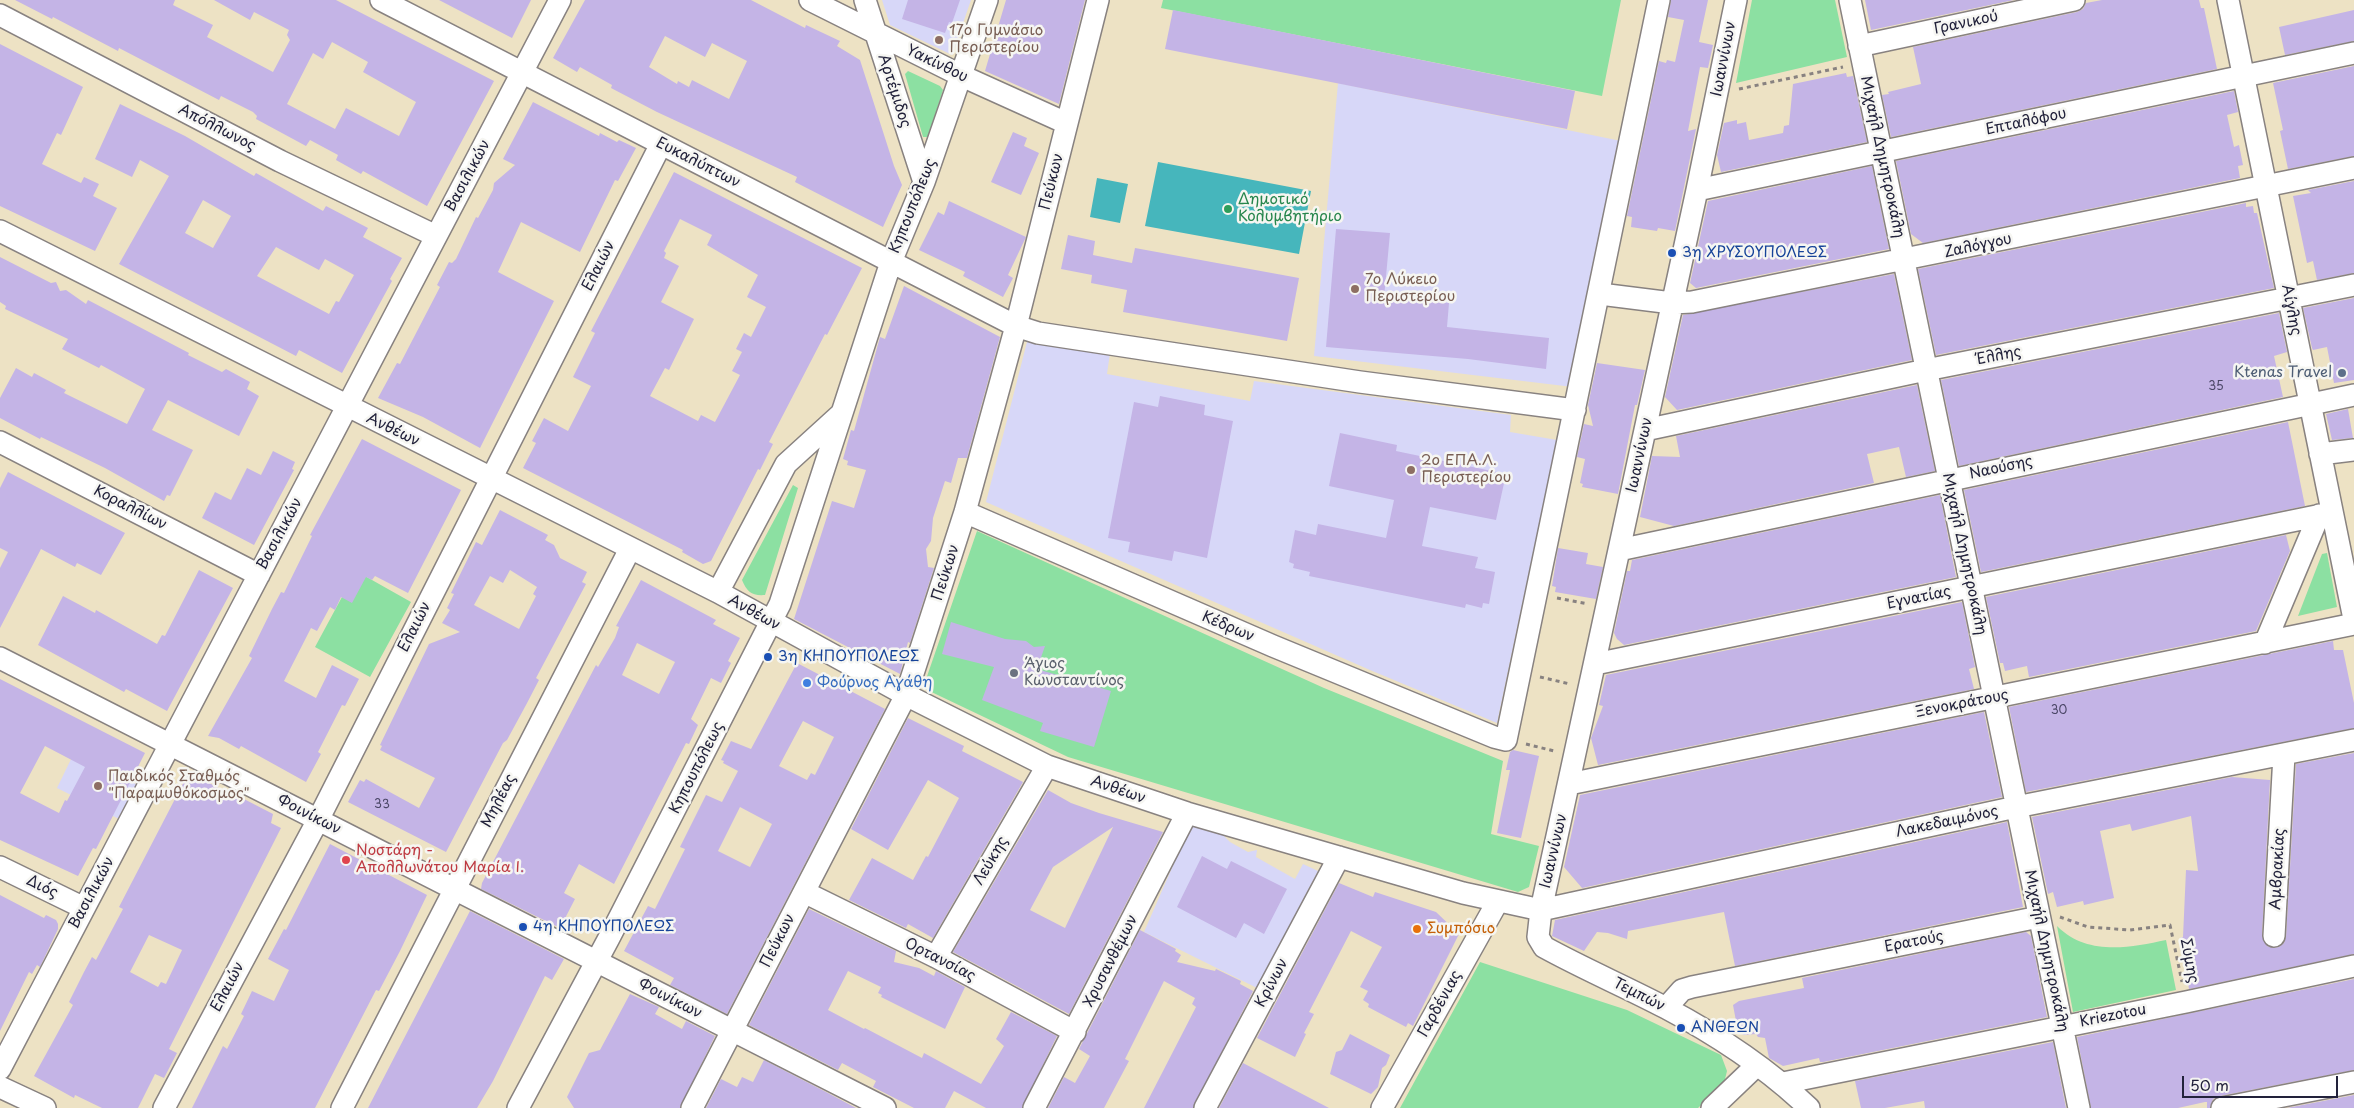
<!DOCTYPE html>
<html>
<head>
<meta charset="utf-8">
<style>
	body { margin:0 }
	#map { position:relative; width:2354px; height:1108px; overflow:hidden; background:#ede2c4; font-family:"Playpen Sans",sans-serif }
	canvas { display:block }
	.scale { position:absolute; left:2182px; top:1076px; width:156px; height:22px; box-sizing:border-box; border:2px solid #22223b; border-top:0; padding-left:6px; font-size:15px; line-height:18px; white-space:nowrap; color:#22223b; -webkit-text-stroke:4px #f6f6f2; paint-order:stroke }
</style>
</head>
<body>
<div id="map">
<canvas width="2354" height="1108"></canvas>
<div class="scale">50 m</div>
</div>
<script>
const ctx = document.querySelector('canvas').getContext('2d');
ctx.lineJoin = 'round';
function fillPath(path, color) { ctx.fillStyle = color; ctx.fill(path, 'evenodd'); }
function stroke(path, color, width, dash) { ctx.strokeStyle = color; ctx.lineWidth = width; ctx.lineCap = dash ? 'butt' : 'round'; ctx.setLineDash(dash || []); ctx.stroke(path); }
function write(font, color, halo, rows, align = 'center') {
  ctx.font = font + ' "Playpen Sans",sans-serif'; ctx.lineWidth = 5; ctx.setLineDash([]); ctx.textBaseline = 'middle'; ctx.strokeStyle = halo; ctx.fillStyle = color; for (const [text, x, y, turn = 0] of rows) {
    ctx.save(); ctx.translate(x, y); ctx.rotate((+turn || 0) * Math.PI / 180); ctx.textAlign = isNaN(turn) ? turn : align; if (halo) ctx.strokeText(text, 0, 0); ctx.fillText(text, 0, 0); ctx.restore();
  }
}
const built = new Path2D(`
	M882,0H971L952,55L890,25Z
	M1338,83L1621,141L1573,387L1314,356Z
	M1028,338L1110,353L1107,374L1250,401L1254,381L1511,415L1510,432L1557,440L1497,723L1370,670L986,502Z
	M74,753L138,785L121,820L57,788Z
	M1192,822L1222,834L1230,842L1248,852L1257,850L1256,857L1295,879L1303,864L1318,871L1257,988L1144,932Z`);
const green = new Path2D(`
	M1163,0H1621L1602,96L1161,8Z
	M1752,0H1835L1847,57L1736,83Z
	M908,71L940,86L943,90L928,137H923L905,74Z
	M793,485L798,488L765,595C752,596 747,592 742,580Z
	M977,531L1324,688L1503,761L1491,834L1539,846L1529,887L1518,892L1068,757L923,688Z
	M2327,553L2337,607L2298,616L2322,554Z
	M356,571L411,602L370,677L315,647Z
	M2057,926C2087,956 2129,948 2166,940L2176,990L2073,1012Z
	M1480,962L1627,1010L1721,1055L1727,1071L1724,1083L1698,1108H1400Z`);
const water = new Path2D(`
	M1158,162L1311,191L1299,254L1145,226Z
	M1097,178L1128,184L1120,223L1090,217Z`);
const building = new Path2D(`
	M15,0H175L173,5L213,25L207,37L273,72L290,40L287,35L289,30L254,12L250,20L214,0H336L494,81L427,206L363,171L361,174L336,160L338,155L310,140L306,146L256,119L257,116L253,112L221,96L219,100L119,48L118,51L53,17L52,19ZM332,42L368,62L363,72L416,102L399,136L346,108L335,129L287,104L313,53L323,59Z
	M439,0H531L512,38Z
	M585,0H751L805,28L806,25L840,41L837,46L860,60L894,166L902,185L883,227L795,182L797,177L657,112L611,88L612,85L580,67L577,72L553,58ZM665,36L705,57L712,43L747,61L729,99L692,80L689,87L678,81L677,84L649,67Z
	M908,0H960L952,23L949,22L945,33L902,19Z
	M1006,0H1085L1059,104L985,71Z
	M1671,0H1708L1699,42L1713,45L1708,68L1700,67L1688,131L1696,129L1675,231L1658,228L1657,231L1631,227L1632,217L1627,216L1659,61L1666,63L1667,60L1675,62L1684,20L1668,17Z
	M1865,0H2014L1871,30Z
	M2102,0H2199L2201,8H2204L2217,69L1891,137L1882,95L1889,94L1888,92L1921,84L1913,47L2077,12L2083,9L2086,3Z
	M1173,10L1575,91L1567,129L1165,49Z
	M2354,10V41L2285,55L2279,27Z
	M0,44L83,87L61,135L57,133L42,164L81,183L84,177L99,184L93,196L117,208L95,251L0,206Z
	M2354,66V156L2288,169L2280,131L2283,130L2273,83Z
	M1846,73L1847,77L1853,76L1867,142L1721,172L1717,155L1724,123L1737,120V124L1746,122L1749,140L1783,133L1784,126L1789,125L1793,84Z
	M2234,91L2238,112L2227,115L2234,147L2239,145L2243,165L2238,166L2240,178L1923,243L1911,234L1896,161Z
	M533,102L599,136L600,133L617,142L619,140L636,148L618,181L615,180L580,252L521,222L498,272L554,301L480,448L423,417L378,398L397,363L400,364L440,287L437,285L449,262L452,263L456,259L476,217L478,218L493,190L494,183L515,165L503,159Z
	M120,104L185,136L254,176L256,173L323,211L326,206L368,228L363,237L402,258L390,279L392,281L342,373L299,350L296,356L119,264L169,176L140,160L132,177L95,159ZM203,200L231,216L213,248L185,233ZM276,247L319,270L325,259L354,275L339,302L336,301L329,314L257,276Z
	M1013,132L1027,138L1024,146L1039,153L1021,195L991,182Z
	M1872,166L1889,249L1696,288L1690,283L1708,201Z
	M674,172L862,268L827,335L825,334L769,442L773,444L760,470L758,469L711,561L703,564L682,552L683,550L523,468L536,443L532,441L544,418L568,431L591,386L573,377L595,333L591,331ZM680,219L712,235L707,245L758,275L747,297L766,307L751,337L744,333L736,349L742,352L732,371L740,375L715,422L701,415L698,421L650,396L665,368L669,370L694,319L661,302L679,266L664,258L666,253L664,251Z
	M2354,181V273L2317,280L2313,261L2307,263L2293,196L2311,193L2308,190Z
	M949,201L1026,237L1008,275L1013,278L1003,297L963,276L965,272L919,250L938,212L944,215Z
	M2246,203V207L2253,206L2254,213H2257L2274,288L1936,355L1918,269Z
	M1336,229L1390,233L1384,298L1449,303L1447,327L1549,338L1546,369L1468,359L1326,347Z
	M1068,235L1095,241L1093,255L1132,263L1135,248L1299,278L1287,341L1123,312L1127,290L1091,283L1092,275L1061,269Z
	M0,257L51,283L56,282L60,291L66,290L86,304L88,300L189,353L188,355L222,372L226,369L250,382L247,389L259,396L239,436L168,400L152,430L193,450L170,496L167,495L164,501L105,468L41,437L40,439L0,418V398L16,368L32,377L34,373L66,390L64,393L127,424L145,389L101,365L99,368L62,349L68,339L5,309L6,306L0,302Z
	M1894,274L1912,360L1677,410L1665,397L1683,315Z
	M904,286L1000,337L967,458H958L951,483L945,481L933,518L931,541L926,549L928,567L934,568L910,643L908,642L900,674L794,619L832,501L854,508L866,470L847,465L848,461L843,459L851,430L854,431L880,337L885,339Z
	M2354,298V380L2334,383L2327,347L2313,350L2312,348L2303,308Z
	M2279,313L2287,352L2274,356L2283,397L1959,466L1941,380Z
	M1597,363L1645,370L1637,405H1635L1618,494L1582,487L1583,484L1580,483L1585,459L1577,457L1584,424L1593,426L1588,405Z
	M1917,385L1935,471L1906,477L1899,447L1867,454L1874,483L1674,526L1640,517L1652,456L1680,457L1676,436Z
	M1160,396L1205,405L1204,415L1233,421L1207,558L1174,551L1172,561L1128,552L1130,542L1108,538L1134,402L1158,407Z
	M2348,409L2353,438L2332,440L2326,414Z
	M2288,422L2305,506L1981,572L1964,490Z
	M1340,433L1397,445L1396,451L1506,474L1496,520L1430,507L1422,546L1478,557L1475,568L1495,572L1489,604L1483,603L1482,608L1466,604L1465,608L1309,576L1310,572L1293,568L1294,564L1289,562L1295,530L1316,535L1318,524L1386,538L1394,500L1329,486Z
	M362,439L461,490L408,593L375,576L372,580L366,577L352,603L341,597L335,610L330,607L317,631L311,628L284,681L316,698L332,665L359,679L345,706L342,705L318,752L321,754L306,782L241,746L239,749L219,738L208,736L252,658L249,656L272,609L281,592L284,593L312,536L310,535Z
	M273,451L295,462L292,469L294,470L254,545L202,518L215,492L231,500L247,468L261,475Z
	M8,472L125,533L101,575L77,563L75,567L41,549L0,628V568L8,552L0,548V488Z
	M1940,495L1956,577L1624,645L1617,639L1614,633L1627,571H1630L1632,560Z
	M500,510L548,535L545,540L554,545L560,558L587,572L582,582L586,584L536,678L539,680L526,705L507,740L503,743L446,852L348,802L360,780L364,782L366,779L419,808L435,778L380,750L382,746L380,745L429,644L460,632L442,623L450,610L447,608L454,594L451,593L476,542L482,545ZM510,570L537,587L533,594L536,596L519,629L474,605L490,576L503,583Z
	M2286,535L2290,551L2256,631L2029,677L2027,666L2005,671L2003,663H2000L1986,597Z
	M1558,548L1588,553L1586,564L1603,567L1596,599L1555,592L1556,587L1552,586Z
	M199,570L233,588L167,711L126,689L124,692L38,645L63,596L95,613L96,610L157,644L162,635L165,636Z
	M641,580L716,620L713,624L740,638L728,661L731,663L721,683L711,678L691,719L698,725L689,744L686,743L614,884L579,864L564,893L575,899L560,928L481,889L482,883L596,665L598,667L615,638L619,627L616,626ZM637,643L675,662L659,694L622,675Z
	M1962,602L1975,667L1969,669L1974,689L1598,765L1591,738L1603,706L1599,705L1606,675Z
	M951,622L1005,639L1026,641L1034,647L1045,646L1037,669L1111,691L1094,747L1040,731L1043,723L982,700L994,667L942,654Z
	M2333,641L2334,650H2343L2354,703V728L2026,792L2009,707Z
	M797,663L885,709L727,1014L670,985L674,978L624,951L648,906L655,909L685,849L680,847L706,795L722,802L738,771L723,763L724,761L721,760L731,741L751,749ZM803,721L834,737L815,775L811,773L807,780L779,766ZM740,807L772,824L750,867L718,851Z
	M0,679L145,753L96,849L93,848L78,876L0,840ZM45,746L85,767L67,801L65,800L59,813L20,793Z
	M1984,712L2002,797L1582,888L1564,867L1580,795Z
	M908,718L964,746L962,751L1023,782L933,938L908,924L906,928L849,900L872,858L913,880L926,856L928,857L959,798L928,780L888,850L851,829Z
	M1513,750L1539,756L1521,838L1497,833L1510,770H1506L1510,752Z
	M2354,753V954L2189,989L2180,938L2183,937L2186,870L2198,871L2191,816L2132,831L2130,824L2100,831L2114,898L2084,905L2083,901L2057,907L2053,892L2048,894L2032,817L2232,777L2270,780L2262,936L2267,946L2273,948L2279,947L2284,943L2286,937L2296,764Z
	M189,772L235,797L242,798L273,814L271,823L281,828L169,1049L177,1053L164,1078L155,1074L138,1108H102L75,1095L74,1098L34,1076L73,1005L69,1002L84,972L92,957L96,960L123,909L119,907ZM149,935L182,950L166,984L161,982L158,987L130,972Z
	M1048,790L1071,803L1099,813L1163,832L1069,1014L953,952ZM1113,827L1065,928L1030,910L1053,867Z
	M2007,822L2023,907L1735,966L1724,912L1628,931L1627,939L1608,933L1597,932L1584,951L1552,936L1555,920Z
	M330,844L427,895L400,951L379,991L376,990L315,1108H192L223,1046L227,1049L244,1016L241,1014L252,991L274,1001L289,970L268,959L284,929L286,930Z
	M1202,856L1227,869L1231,861L1287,889L1264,934L1244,923L1236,938L1177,907Z
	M1339,883L1373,897L1375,892L1436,912L1459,934L1413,1026L1408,1023L1406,1027L1368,1007L1369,1004L1363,1000L1368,991L1360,987L1382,947L1351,931L1309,1012L1314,1014L1304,1033L1306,1034L1295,1057L1257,1038Z
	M0,895L44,918L46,915L56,920L58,924V929L40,967L37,965L32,974L29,972L0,1031Z
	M809,909L896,951L894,962L919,968L934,976L936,971L965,987L945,1029L881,997L882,995L878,993L881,987L848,971L828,1010L864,1029L865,1028L922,1058L924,1053L981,1084L1004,1046L996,1039L1011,1012L1057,1036L1022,1108H986L954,1091L945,1108H914L873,1087L876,1081L842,1063L838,1070L749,1025Z
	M470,911L564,959L552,980L545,976L493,1081L477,1108H368Z
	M1140,930L1176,949L1175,951L1181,955L1177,962L1215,971L1216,969L1241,981L1240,984L1253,991L1193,1108H1144L1196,1007L1192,1004L1195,998L1164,981L1125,1059L1129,1061L1104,1108H1048L1064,1077L1075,1083L1090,1056L1079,1049Z
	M2026,932L2031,936L2047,1017L1823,1062H1820L1819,1058L1783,1066L1769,1058L1765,1038L1758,1037L1756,1034L1744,1035L1738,1032L1733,1005L1739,1001L1804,988L1802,978Z
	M2354,979V1070L2220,1096L2213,1099L2210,1108H2207V1102H2205L2178,1108H2091L2077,1037Z
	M630,994L659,1007L655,1014L682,1029L686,1021L715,1036L680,1108H574L567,1097L589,1053L600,1050Z
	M1350,1034L1390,1055L1386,1065L1382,1068L1378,1087L1371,1094L1330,1074L1336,1052L1342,1050Z
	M2053,1042L2066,1108H1925L1924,1101L1885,1108H1861L1855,1081Z
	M764,1060L826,1092L856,1108H706L721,1079L737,1087L742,1077L753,1082Z
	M1243,1063L1329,1108H1219Z
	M2354,1095V1108H2287Z`);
const path = new Path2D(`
	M1739,89L1843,67
	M1557,598L1588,604
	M1540,677L1570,684
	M1526,744L1554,751
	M2060,917L2088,927L2130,930L2170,925L2182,982`);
const minor = new Path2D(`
	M381,0L1016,326L1038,333L1360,382L1575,410
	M810,0L962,76L1066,123
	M865,0L924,182
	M1736,0L1697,190L1541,910L1538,937L1544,947C1584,969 1626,987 1666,1008C1717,1035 1767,1068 1809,1108
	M1850,0L2079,1108
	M2228,0L2354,619
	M0,15L280,161L436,236
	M1859,46L2074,0
	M1697,190L2354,53
	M0,231L718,592L906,695L1047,766L1187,813L1463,893L1541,910L2016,807L2354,740
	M1600,294L1672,303L1692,302L2354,168
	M1645,430L1926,370L2354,285
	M0,442L259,575
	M2320,454L2354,450
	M965,512L1273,646L1494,737L1506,740L1659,0
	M1619,550L2354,395
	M718,592L786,464L842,413
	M2265,643L2319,515
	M0,658L885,1108
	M1595,664L2331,513
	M1569,784L2354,624
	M0,867L84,908
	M804,892L936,957L1075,1032
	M2274,936L2284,755
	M936,957L1047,766
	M1666,1008L1682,990L1692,987L2039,917
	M0,1069L560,0
	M1783,1083L2186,1002L2354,966
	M0,1087L45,1108
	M164,1108L318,820L661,144
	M342,1108L630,549
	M518,1108L609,938L780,604L891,262L924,182L987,0
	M692,1108L906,695L965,512L1016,326L1098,0
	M1034,1108L1187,813
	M1205,1108L1339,857
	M1382,1108L1498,901
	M1712,1108L1757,1065
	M2222,1108L2354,1082`);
const markers = [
	[939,40,5,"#8d6e63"],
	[1228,209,5,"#2e9e5b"],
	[1672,253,5,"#1a4fb4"],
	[1355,289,5,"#8d6e63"],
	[2342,373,5,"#5c6f8a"],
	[1411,470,5,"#8d6e63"],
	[768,657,5,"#1a4fb4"],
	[1014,673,5,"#6b7280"],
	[807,683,5,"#3f7fe0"],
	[98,786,5,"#8d6e63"],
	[346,860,5,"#e0444e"],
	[523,927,5,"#1a4fb4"],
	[1417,929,5,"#e8710a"],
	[1681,1028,5,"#1a4fb4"]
];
const numberNames = [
	["35",2216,387],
	["30",2059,711],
	["33",382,805]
];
const streetNames = [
	["Γρανικού",1966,23,-12],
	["Ιωαννίνων",1724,59,-79],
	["Υακίνθου",937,64,26],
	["Αρτέμιδος",894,91,72],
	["Επταλόφου",2026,122,-12],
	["Απόλλωνος",217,128,27],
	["Μιχαήλ Δημητροκάλη",1882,157,78],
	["Ευκαλύπτων",698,163,27],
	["Βασιλικών",468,176,-62],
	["Πεύκων",1052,182,-76],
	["Κηπουπόλεως",913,206,-68],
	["Ζαλόγγου",1978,246,-12],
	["Ελαιών",599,266,-63],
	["Αίγλης",2291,310,79],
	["Έλλης",1999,356,-11],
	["Ανθέων",393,430,26],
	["Ιωαννίνων",1640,455,-78],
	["Ναούσης",2001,468,-12],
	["Κοραλλίων",130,508,27],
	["Βασιλικών",280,534,-62],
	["Μιχαήλ Δημητροκάλη",1964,554,78],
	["Πεύκων",946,573,-72],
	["Εγνατίας",1919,598,-12],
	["Ανθέων",754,613,29],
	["Ελαιών",415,627,-63],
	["Κέδρων",1228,627,23],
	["Ξενοκράτους",1962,704,-11],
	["Κηπουπόλεως",697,768,-63],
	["Ανθέων",1118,790,19],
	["Μηλέας",499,801,-63],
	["Φοινίκων",309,815,27],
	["Λακεδαιμόνος",1947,822,-12],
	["Ιωαννίνων",1554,851,-77],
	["Λεύκης",991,861,-60],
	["Αμβρακίας",2278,869,-87],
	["Διός",42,887,26],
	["Βασιλικών",92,893,-62],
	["Πεύκων",778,941,-63],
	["Ερατούς",1914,942,-11],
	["Μιχαήλ Δημητροκάλη",2046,951,78],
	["Ορτανσίας",940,960,27],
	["Χρυσανθέμων",1111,961,-63],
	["Σύμης",2189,961,79],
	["Κρίνων",1272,983,-62],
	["Ελαιών",228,987,-62],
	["Τεμπών",1639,995,27],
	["Φοινίκων",670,999,27],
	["Γαρδένιας",1440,1004,-61],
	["Kriezotou",2113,1016,-11]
];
const educationNames = [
	["17ο Γυμνάσιο",949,31],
	["Περιστερίου",949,48],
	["7ο Λύκειο",1365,280],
	["Περιστερίου",1365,297],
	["2ο ΕΠΑ.Λ.",1421,461],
	["Περιστερίου",1421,478],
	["Παιδικός Σταθμός",108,777],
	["\"Παραμυθόκοσμος\"",108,794]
];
const leisureNames = [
	["Δημοτικό",1238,200],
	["Κολυμβητήριο",1238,217]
];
const transitNames = [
	["3η ΧΡΥΣΟΥΠΟΛΕΩΣ",1682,253],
	["3η ΚΗΠΟΥΠΟΛΕΩΣ",778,657],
	["4η ΚΗΠΟΥΠΟΛΕΩΣ",533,927],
	["ΑΝΘΕΩΝ",1691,1028]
];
const serviceNames = [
	["Ktenas Travel",2332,373]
];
const worshipNames = [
	["Άγιος",1024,664],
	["Κωνσταντίνος",1024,681]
];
const shopNames = [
	["Φούρνος Αγάθη",817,683]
];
const healthNames = [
	["Νοστάρη -",356,851],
	["Απολλωνάτου Μαρία Ι.",356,868]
];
const foodNames = [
	["Συμπόσιο",1427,929]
];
fillPath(built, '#d7d7f8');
fillPath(green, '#8ce0a2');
fillPath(water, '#46b6bc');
fillPath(building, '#c4b4e6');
stroke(minor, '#888280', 24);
stroke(path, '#888280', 3, [4, 4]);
stroke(minor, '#fff', 21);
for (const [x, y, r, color] of markers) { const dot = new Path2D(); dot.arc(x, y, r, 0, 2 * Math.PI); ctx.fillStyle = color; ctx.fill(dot); stroke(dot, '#f6f6f2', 2); }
write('12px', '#4a4666', null, numberNames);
write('15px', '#22223b', '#f6f6f2', streetNames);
write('15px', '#785e54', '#f6f6f2', educationNames, 'left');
write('15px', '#27864d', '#f6f6f2', leisureNames, 'left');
write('15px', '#164399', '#f6f6f2', transitNames, 'left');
write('15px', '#4e5e75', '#f6f6f2', serviceNames, 'right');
write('15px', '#5b616d', '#f6f6f2', worshipNames, 'left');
write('15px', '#366cbe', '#f6f6f2', shopNames, 'left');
write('15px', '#be3a42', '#f6f6f2', healthNames, 'left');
write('15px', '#c56008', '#f6f6f2', foodNames, 'left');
</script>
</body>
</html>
